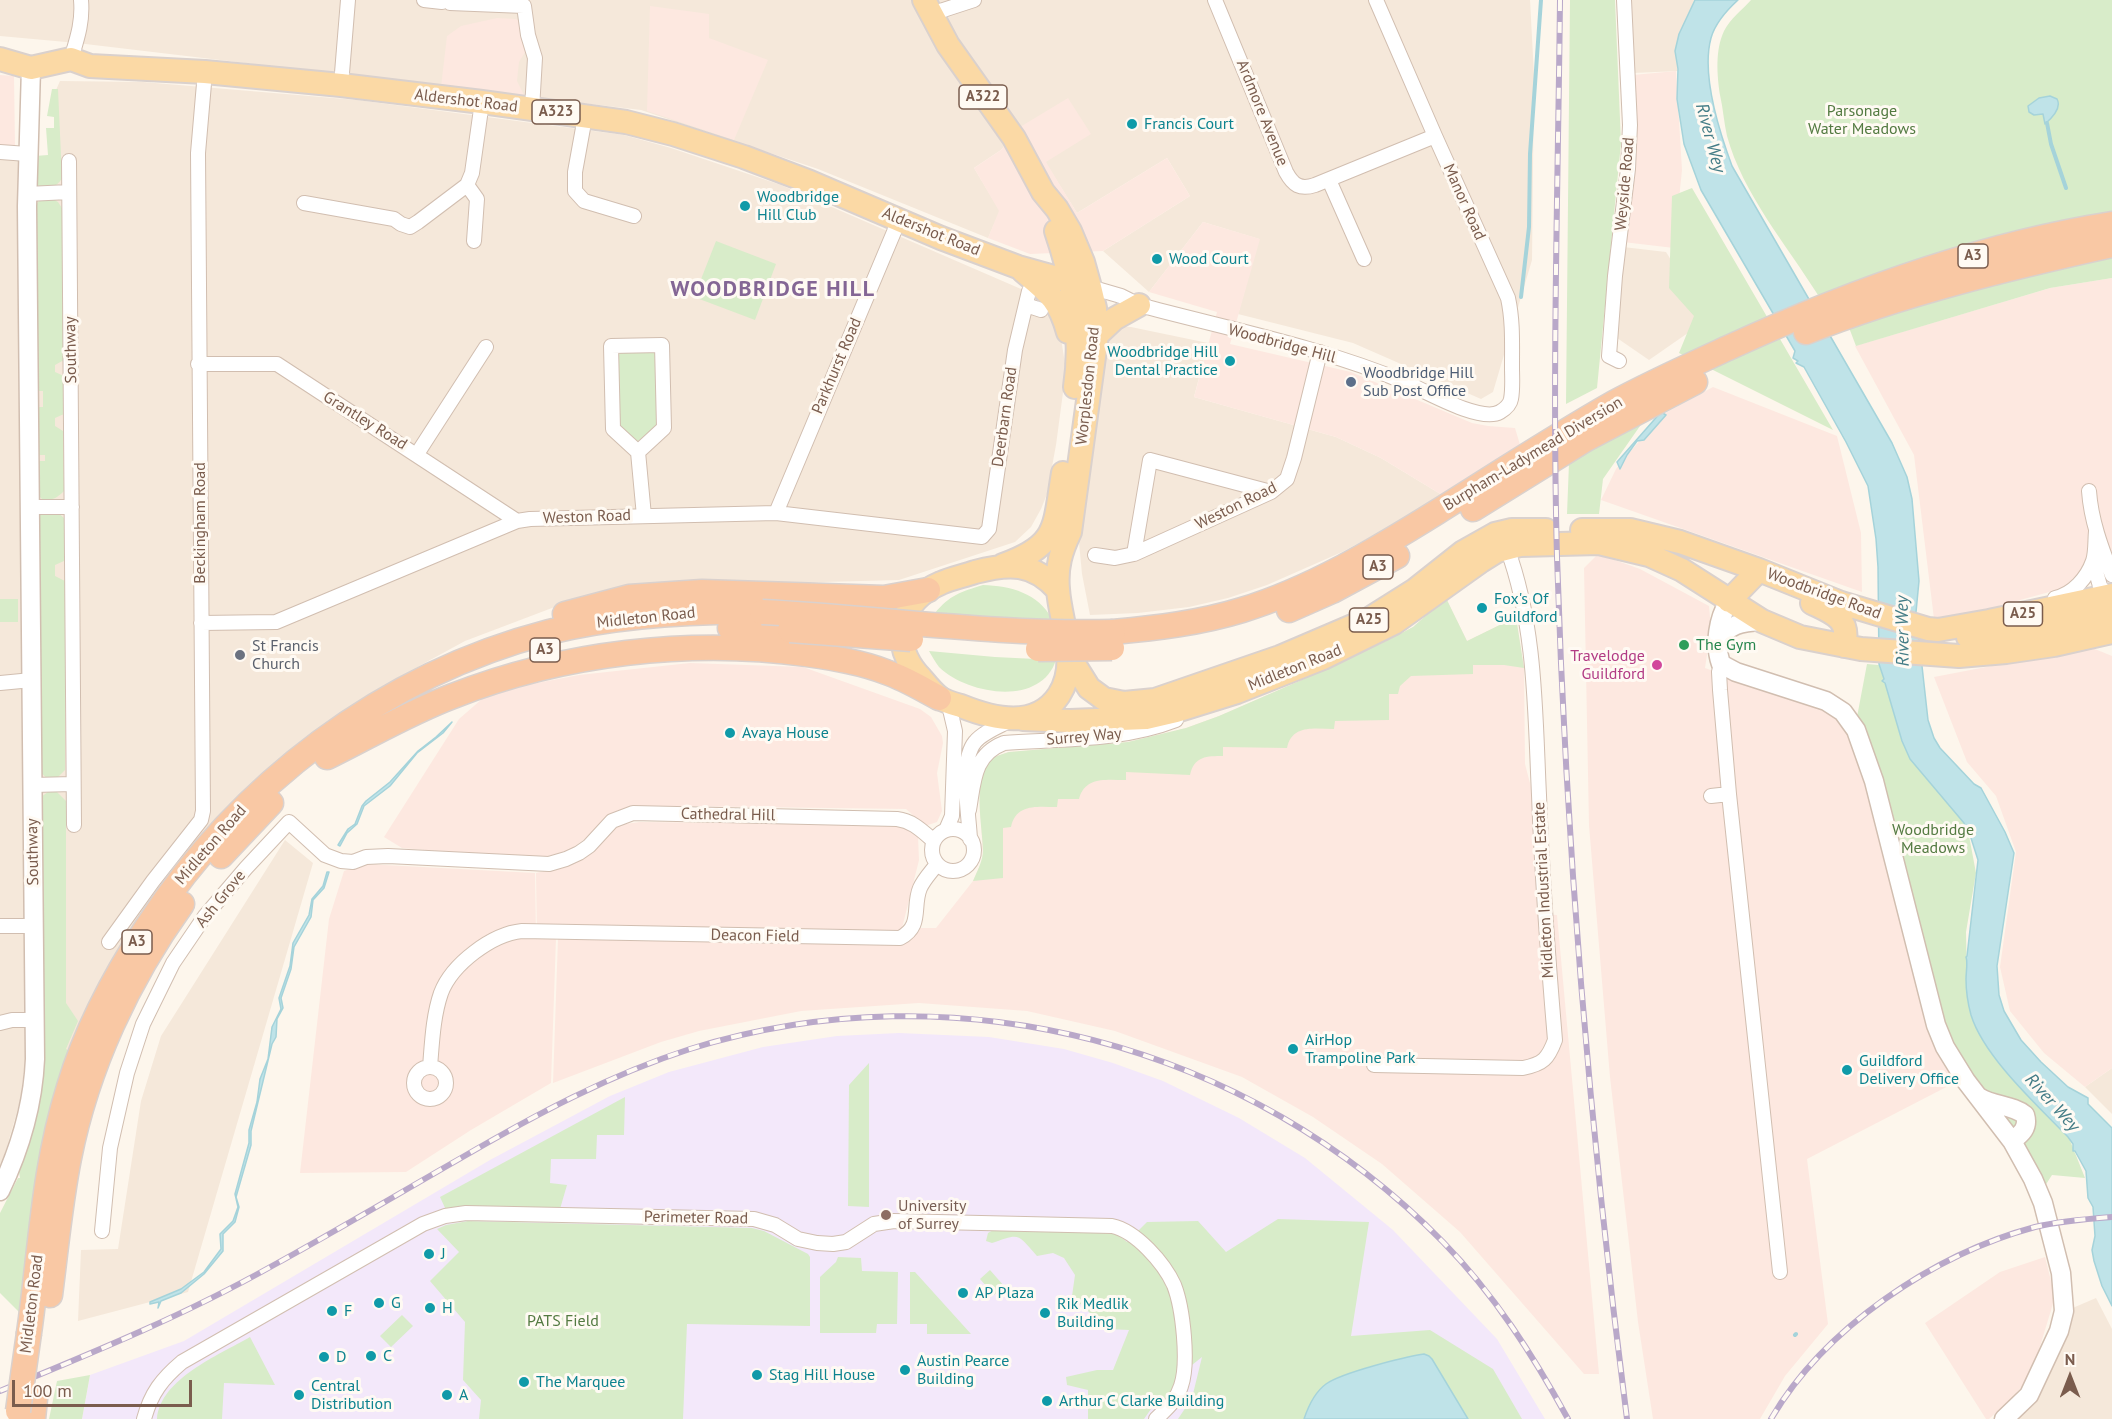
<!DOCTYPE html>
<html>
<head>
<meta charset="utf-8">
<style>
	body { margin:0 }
	#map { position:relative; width:2112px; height:1419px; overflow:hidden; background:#fdf6ec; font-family:"PT Sans",sans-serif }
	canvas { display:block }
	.north { position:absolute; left:2040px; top:1347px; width:60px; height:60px; -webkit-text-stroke:4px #fffaf3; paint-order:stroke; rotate:0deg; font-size:16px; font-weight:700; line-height:24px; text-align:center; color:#7a5c4d }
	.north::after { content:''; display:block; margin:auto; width:21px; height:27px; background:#7a5c4d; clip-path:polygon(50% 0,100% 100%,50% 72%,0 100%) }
	.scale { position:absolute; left:12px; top:1380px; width:180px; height:27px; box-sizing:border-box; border:3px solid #7a5c4d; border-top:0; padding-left:8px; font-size:18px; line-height:21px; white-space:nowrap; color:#7a5c4d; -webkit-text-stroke:4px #fffaf3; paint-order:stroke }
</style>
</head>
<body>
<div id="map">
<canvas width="2112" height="1419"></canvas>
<div class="north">N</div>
<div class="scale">100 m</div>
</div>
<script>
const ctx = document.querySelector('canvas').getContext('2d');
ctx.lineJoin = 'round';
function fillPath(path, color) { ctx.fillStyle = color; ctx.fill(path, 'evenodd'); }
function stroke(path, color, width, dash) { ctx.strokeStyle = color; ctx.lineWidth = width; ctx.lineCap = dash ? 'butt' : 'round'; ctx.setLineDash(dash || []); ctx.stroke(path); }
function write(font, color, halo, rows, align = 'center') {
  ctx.font = font + ' "PT Sans",sans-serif'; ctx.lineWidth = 6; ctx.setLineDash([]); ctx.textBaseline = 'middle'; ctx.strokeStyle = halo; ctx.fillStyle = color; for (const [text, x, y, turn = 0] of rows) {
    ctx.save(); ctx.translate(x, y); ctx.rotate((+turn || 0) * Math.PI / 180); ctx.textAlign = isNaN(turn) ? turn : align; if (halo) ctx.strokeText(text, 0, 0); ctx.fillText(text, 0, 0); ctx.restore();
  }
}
const residential = new Path2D(`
	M0,0H1530L1534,75L1532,260L1493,392L1481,399L1353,343L1238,314L1259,239L1203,222L1149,292L1103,251L1190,196L1167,158L1077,213L1045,162L1020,127L1001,150L974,168L1000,211L988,238L818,169L641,110L77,43L0,36Z
	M1629,0H1694L1679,71L1633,73Z
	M60,81L143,82L357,100L624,135L671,148L781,185L1021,289L1049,307L1060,332L1066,370L1056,445L1047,494L1041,509L1031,527L1015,542L899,580L670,586L594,596L552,608L465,641L421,665L342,716L274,768L74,1052L25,1040V1062L20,1101L6,1150L0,1165V158L59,162L56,90Z
	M1623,247L1666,252L1708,319L1649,360L1617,338Z
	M1118,326L1131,327L1208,343L1194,397L1336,437L1381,458L1442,495L1391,526L1342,552L1267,585L1228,598L1189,607L1138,613L1090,615L1082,574L1078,532L1107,336Z
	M285,840L313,863L188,1292L78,1321L81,1250L118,1249L141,1101L161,1036Z
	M2112,1068V1114L2085,1087Z
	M2096,1298L2112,1329V1419H2014L2068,1310Z`);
const commercial = new Path2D(`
	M650,6L709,14V38L768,60L734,140L647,111Z
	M497,18L516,19L520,22L527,49L519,62L517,81L525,97L441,87L447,36L461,26Z
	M1676,71L1682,170L1674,248L1623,242L1633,75Z
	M0,75L14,76L15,146L0,145Z
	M1068,98L1091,134L1046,162L1077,213L1167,158L1190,196L1103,251L1030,254L988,238L999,211L974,168L1001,150L1020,127Z
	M1203,222L1260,239L1230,344L1351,372L1472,423L1488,426L1515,428L1521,448L1442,495L1381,458L1336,437L1194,397L1217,312L1149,292Z
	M2112,278V579L2053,591L1962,616L1946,619H1934L1914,455L1855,346L2050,288Z
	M1713,387L1837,436L1861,533L1862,592L1601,500L1616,469L1660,416Z
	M1598,554L1640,569L1709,606L1711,628L1705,668L1741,681H1752L1837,715L1850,732L1958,1081L1807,1159L1828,1324L1785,1376L1760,1419H1653L1638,1322L1610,1077L1589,825L1584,568Z
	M1446,598L1467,641L1516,617L1524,668L1525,764L1532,791L1537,904L1539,914L1557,915L1599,1374H1584L1460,1232L1382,1164L1313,1117L1242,1077L1115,1031L1027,1011L919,1003L801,1011L699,1031L661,1042L553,1083L558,938L537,936L536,873L566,866L618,825L640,822L899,825L918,836L919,860L902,928H936L973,881L983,859L980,804L982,778L987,765L994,757L1009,752L1128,742L1186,728L1219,716L1343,662L1396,636L1413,627Z
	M2090,647L2112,656V1068L2085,1087L2044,1053L2010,1011L2000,967L2016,852L1996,796L1967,762L1934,677Z
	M690,663L803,667L920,709L931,717L942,736L943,743L937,773L942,811L937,822L925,826L906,809L675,806L626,810L599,828L566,853L529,859L402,848L384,837L459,719L490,692L579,675Z
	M366,864L535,873L536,937L556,938L551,1083L471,1130L406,1172L300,1173L329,919L344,871Z
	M2045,1257L2055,1297L2031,1376L2011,1399L1989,1419H1986L1925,1323L2000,1272Z`);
const education = new Path2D(`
	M899,1033L989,1037L1064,1049L1113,1063L1163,1081L1239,1118L1305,1158L1393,1230L1497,1339L1545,1419H82L90,1375L184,1341L490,1160L610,1096L669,1072L763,1047L837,1036Z`);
const green = new Path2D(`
	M1570,0H1615L1621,143L1597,388L1566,404Z
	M1751,0H2112V214L1884,273L1818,295C1786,244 1743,194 1727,136C1724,123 1723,108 1720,95C1717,75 1715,50 1724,31C1730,19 1742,10 1751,0Z
	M52,89H58L62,178C57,188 41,194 35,181C32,174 34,163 35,156L48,155L46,128H54V117L47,116Z
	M1692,188L1833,430L1679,353L1694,316L1669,288L1672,196Z
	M51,198L58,202L62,208L64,360L55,365V372L64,376V414L55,418V426L63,431L64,491C57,498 53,500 43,500L39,496L38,461H45V455H39L38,407H43V391H38L35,384L34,208C38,200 42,199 51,198Z
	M716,241L776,264L755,320L694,297Z
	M2112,254V278L2050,288L1856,346L1848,325L1908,301Z
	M623,350H649L656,353L659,423L642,440L636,441L622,429L618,420L617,357Z
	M1647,416L1603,479L1599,514H1567L1569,463Z
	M38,513H58L64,518V561L55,565V576L65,581V770L55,780H49L40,772Z
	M983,585C1011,586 1038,593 1052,619L1014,620L935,613C950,595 960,592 983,585Z
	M1446,598L1467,641L1516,617L1524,668L1504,665H1473V674L1411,676L1400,686L1398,694H1389V720L1335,721L1334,729C1315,729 1292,724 1287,748L1223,747V756C1207,756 1194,756 1190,775L1126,772V780C1107,780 1085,776 1079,799H1058L1057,807C1038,807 1016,803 1011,827L1003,828V878L973,881C977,871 983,861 983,850C983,827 970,771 995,757C999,755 1005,753 1009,752L1128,742L1186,728L1219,716L1343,662L1396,636L1413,627Z
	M0,599H18V622H0Z
	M929,651L995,657L1056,660C1041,707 968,695 939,667C935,662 932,656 929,651Z
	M1867,664L1889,666L1942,788L1967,825L1976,873L1966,932L1967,980L2069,1138L2085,1178L2052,1175L2043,1189L1946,1040L1857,717Z
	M49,791H56L66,801V1003L78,1021L66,1049L72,1053L21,1314L0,1293V1213L18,1178H20L19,1172L30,1137L43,1059V967L40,798Z
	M869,1063V1207L848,1206L849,1085Z
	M625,1097L624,1135H597L596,1159H551L550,1183L567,1185L560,1209L446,1210L440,1197Z
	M1278,1219L1369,1222L1351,1336L1430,1330L1493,1369L1522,1419H1468L1429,1356C1405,1361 1344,1371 1326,1384C1315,1392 1309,1406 1304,1419H1178L1192,1398L1202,1357L1177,1377L1170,1398L1151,1409L1144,1419H1088V1390L1067,1385L1066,1377L1097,1370H1113L1129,1330L1107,1329L1072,1296L1075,1275L1064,1258L1053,1253L1037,1256C1017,1233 1020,1233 992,1243L986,1241L988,1233L995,1229L1116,1233L1127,1242L1147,1222L1198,1221L1226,1252Z
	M468,1221L752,1228L764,1231L808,1254L810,1257V1326L687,1324L683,1419H479L481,1400L463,1380L465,1322L430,1281L459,1252L437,1229L446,1225Z
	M838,1257L861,1258L862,1271L898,1272L897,1324H877L876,1333H820V1277L836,1262Z
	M990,1270L1004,1286L994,1295L980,1279Z
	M910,1272H915L971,1334H927V1324H910Z
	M402,1315L413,1326L391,1347L380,1336Z
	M250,1337L275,1385L224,1383L222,1419H157C160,1379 219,1355 250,1337Z
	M90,1375L82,1419H49L57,1381Z`);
const water = new Path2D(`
	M1695,0H1738C1727,10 1715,24 1711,38C1701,75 1719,131 1732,166L1892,443L1907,477L1912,499L1919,581L1916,612L1928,720L1934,738L1940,748L1974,784L1981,788L2005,832L2014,853L1997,966L1999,995L2004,1011L2021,1040L2041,1062L2068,1087L2088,1098V1104L2112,1128V1306L2102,1286L2094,1261L2092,1250L2095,1236L2093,1207L2088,1198L2086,1171L2075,1151H2073V1144L2068,1137C2037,1105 1984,1057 1971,1015C1968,1004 1966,991 1966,979C1966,972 1968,962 1966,957L1967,956L1978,860L1970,835L1964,823L1910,759L1902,741L1885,683L1882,681L1884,679L1879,664L1878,567L1876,539L1868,486L1846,442L1804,367L1796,363L1798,361L1793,358L1795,351L1701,190L1684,144L1677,99L1678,69L1675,51L1679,34Z
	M2050,96L2057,99C2062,108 2052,118 2045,124L2043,114L2034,115L2029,112L2028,106L2039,98Z
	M1661,412L1666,415L1644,440L1637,441L1627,455L1620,469L1617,462Z
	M452,722L443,733L417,753L390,786L364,806L357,824L347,833L340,846L338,845L348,829L355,824L362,806L366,801L390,782L418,751L436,737Z
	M327,872H329L324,888L313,900L311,917L294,947L291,969L281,998L283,1008L277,1019L276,1037L272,1044L251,1131V1145L236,1197L239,1207L235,1222L223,1234V1251L204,1274L181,1293L161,1301L158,1308L159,1302L150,1304V1302L181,1289L204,1272L221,1249L220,1234L233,1221L238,1207L235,1194L249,1143V1130L257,1102L260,1079L268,1059L272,1027L281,1009L279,998L290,966L293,943L309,915L312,899L323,886Z
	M1424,1354L1429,1356L1432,1359L1468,1419H1304C1308,1407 1315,1392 1326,1384C1341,1373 1404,1357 1424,1354Z`);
const stream = new Path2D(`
	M2047,123L2051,144L2066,188
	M1521,297L1529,227L1530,154L1541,0
	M1795,1335L1796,1334`);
const minor = new Path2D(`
	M424,0L442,2
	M1215,0L1286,172C1293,185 1300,190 1315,185L1435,136
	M450,3L524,6L528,35L535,58L532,109
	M931,14L974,0
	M71,59C77,39 83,22 81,0
	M341,85L348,0
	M585,117L575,172V191L584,201L634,216
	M0,152L27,154
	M69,161L74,825
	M1329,180L1364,259
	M467,185L477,199L474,241
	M27,194L69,192
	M304,203L394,219L401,224L410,227L418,222L467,185L472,173L482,102
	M1090,287L1121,296L1139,305C1229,329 1321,347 1407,383C1427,392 1481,423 1500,412C1505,409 1510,405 1511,399C1513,389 1512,377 1512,367C1512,343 1513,321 1508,298L1435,136L1376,0
	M1026,305L1041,310
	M1619,361L1609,356L1615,276L1628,169L1630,125L1624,0
	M198,364H277L517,521
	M638,452L664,428L662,345L611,346L613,429L638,452L644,516
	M417,454L486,347
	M2089,491C2091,520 2101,547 2112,575
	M31,507H72
	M776,513L899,220
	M1134,554L1150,460L1271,492
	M1095,555L1115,558L1134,554L1271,492L1287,479L1294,458L1320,352
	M2093,561L2100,586L2107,596
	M2055,598C2073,594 2087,578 2093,561C2096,552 2095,541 2096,531
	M201,623L276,622L517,521L530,519L776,513L982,537L989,529L1015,350L1029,291
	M1721,664L1719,672L1720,690L1729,794L1780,1272
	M0,683L32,680
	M33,785L73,784
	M1711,796L1729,794
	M969,810C974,782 973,755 1004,743C1061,739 1122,741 1176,720
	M932 850a21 21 0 1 1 42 0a21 21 0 1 1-42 0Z
	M946,830L952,816L955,731L948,701
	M970,839C969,815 959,761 975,742C983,732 1000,726 1011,720
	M0,926H34
	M109,942L153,881L201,820L203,811L198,153L205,72
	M0,1023L12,1020H36
	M1374,1065L1523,1068C1543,1064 1548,1059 1555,1040C1548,958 1542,877 1539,795C1535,713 1536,626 1507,548
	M414 1083a16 16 0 1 1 32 0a16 16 0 1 1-32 0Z
	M430,1067C432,1043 433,1016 441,993C452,964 492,934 522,931L900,938C923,926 912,907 920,888C924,879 932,871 937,864
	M102,1231L110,1148L127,1073L143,1024L173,963L205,916L246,868L289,822L325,855L341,861L353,862L366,857L388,856L549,864L566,859L579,853L589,846L612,821L633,813L897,819C913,821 922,831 934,841
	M144,1419C151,1393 162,1379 182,1362L423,1224L445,1216L466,1213L754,1219L775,1225L798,1239L817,1243L833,1244L846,1242L874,1224L894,1221L1112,1226C1136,1231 1164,1263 1174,1285C1183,1308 1189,1363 1181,1386C1177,1400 1166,1409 1156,1419`);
const tertiary = new Path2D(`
	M1729,601C1718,619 1714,644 1721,664L1736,672L1826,701L1843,712L1856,730L1874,781L1936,1025L1945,1047L1966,1081L2012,1141L2033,1179L2043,1203L2061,1273L2064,1311L2059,1331L2029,1395L2004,1419
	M1717,643C1728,624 1741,622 1762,621
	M1979,1097C1993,1106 2013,1105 2025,1115C2029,1128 2021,1134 2012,1141
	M0,1191C20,1149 33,1106 35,1059L27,206L31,68`);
const primary = new Path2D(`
	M924,0L948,45L1014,138L1043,192L1057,209L1070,231L1083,262L1090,287L1095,308L1097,335L1070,532C1061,551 1056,567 1058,589C1060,623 1080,662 1059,695C1036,730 993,719 961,706C954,704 946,702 940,698C933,693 926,684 921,678C889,645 898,601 941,583C952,578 964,576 975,572C1009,563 1033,562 1058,590
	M0,59L31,68L71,59L90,66L205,72L341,85L482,102L626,122L673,134L744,157L810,182L941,238L1018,267L1090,287
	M1056,231C1073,281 1083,334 1075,387
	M1023,271C1048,292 1059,299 1068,332
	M1097,335L1114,319L1139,305
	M1582,530H1630L1680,542L1759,570L1841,603L1928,629L1938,630L1989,621L2112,595
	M1003,565C1059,545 1054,527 1063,473
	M1729,601L1759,570
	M1812,603C1833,613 1851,619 1844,646
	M1968,637L1995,636L2112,616
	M1069,656L1089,688L1104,699L1124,703L1155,700L1280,657L1369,619L1415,590L1463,552L1495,534L1512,530H1546
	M1023,719L1070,721L1146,718L1176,711L1237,692L1323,658L1394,623L1481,561L1497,551L1520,545L1599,543L1649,555L1682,570L1762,621L1800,637L1861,649L1959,656L2006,652L2054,645L2112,632`);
const trunk = new Path2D(`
	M1806,332C1905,293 2008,268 2112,245
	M1473,509L1586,439L1695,382
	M1289,610L1332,591L1397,556
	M565,614L629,597L702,592L884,598L928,590
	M730,628L787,630
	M1113,632C1156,628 1200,623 1242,610C1311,589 1376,550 1437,512C1496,475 1554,437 1614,403C1651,383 1689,366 1728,348C1849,292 1979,245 2112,224
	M327,757C368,737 410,712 453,696C562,653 690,638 806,654C833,658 861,662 886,672C904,678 922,689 939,698
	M221,856L271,803
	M50,1295C56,1249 60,1203 69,1158C87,1067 128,979 182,904
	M29,1333C41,1248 43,1170 69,1087C86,1030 114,977 147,927C240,784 383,675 549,632C618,615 690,611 762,612
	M33,1419L35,1399`);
const rail = new Path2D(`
	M1560,0C1558,185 1552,373 1557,557C1566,845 1590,1133 1627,1419
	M0,1391C92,1353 185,1315 272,1266C336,1231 398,1194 461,1158C535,1115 609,1075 690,1049C956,966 1249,1044 1443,1242C1494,1294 1533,1355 1568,1419
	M1771,1419C1824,1328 1934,1254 2035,1227C2060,1221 2086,1219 2112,1217`);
const trunkBridge = new Path2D(`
	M762,612C879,618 995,635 1113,632
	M790,630L911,639
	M1038,649L1112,648
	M18,1411L29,1333`);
const markers = [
	[1132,124,6,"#0f9aa8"],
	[745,206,6,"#0f9aa8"],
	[1157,259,6,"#0f9aa8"],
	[1230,361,6,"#0f9aa8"],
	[1351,382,6,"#5c6f8a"],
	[1482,608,6,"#0f9aa8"],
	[1684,645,6,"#2e9e5b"],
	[240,655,6,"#6b7280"],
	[1657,665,6,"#d1479c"],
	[730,733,6,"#0f9aa8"],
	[1293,1049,6,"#0f9aa8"],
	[1847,1070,6,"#0f9aa8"],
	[886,1215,6,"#8d6e63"],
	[429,1254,6,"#0f9aa8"],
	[963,1293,6,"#0f9aa8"],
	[379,1303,6,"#0f9aa8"],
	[430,1308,6,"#0f9aa8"],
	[332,1311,6,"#0f9aa8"],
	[1045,1313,6,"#0f9aa8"],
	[371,1356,6,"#0f9aa8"],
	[324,1357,6,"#0f9aa8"],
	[905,1370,6,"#0f9aa8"],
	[757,1375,6,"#0f9aa8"],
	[524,1382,6,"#0f9aa8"],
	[299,1395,6,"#0f9aa8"],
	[447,1395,6,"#0f9aa8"],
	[1047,1401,6,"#0f9aa8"]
];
const shields = [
	[983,97,48],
	[556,112,48],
	[1973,256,30],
	[1378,567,30],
	[2023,614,39],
	[1369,620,39],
	[545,650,30],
	[137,942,30]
];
const shieldNames = [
	["A322",983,97],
	["A323",556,112],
	["A3",1973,256],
	["A3",1378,567],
	["A25",2023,614],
	["A25",1369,620],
	["A3",545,650],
	["A3",137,942]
];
const streetNames = [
	["Aldershot Road",466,101,7],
	["Ardmore Avenue",1262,113,68],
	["Weyside Road",1625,184,-85],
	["Manor Road",1464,202,66],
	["Aldershot Road",931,232,22],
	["Woodbridge Hill",1282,344,15],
	["Southway",71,350,-91],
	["Parkhurst Road",837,366,-67],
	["Worplesdon Road",1088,386,-84],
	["Deerbarn Road",1005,417,-82],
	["Grantley Road",365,421,32],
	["Burpham-Ladymead Diversion",1533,454,-31],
	["Weston Road",1236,506,-26],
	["Weston Road",587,517,-2],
	["Beckingham Road",200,523,-90],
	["Woodbridge Road",1824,594,20],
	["Midleton Road",646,618,-6],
	["Midleton Road",1295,668,-22],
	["Surrey Way",1084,737,-5],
	["Cathedral Hill",728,815,1],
	["Midleton Road",211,845,-49],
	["Southway",33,852,-91],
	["Midleton Industrial Estate",1544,890,-93],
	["Ash Grove",221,899,-51],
	["Deacon Field",755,936,1],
	["Perimeter Road",696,1218,1],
	["Midleton Road",32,1304,-83]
];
const parkNames = [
	["Parsonage",1862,111],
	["Water Meadows",1862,129],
	["Woodbridge",1933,830],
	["Meadows",1933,848],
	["PATS Field",563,1321]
];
const cultureNames = [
	["Francis Court",1144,124],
	["Woodbridge",757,197],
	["Hill Club",757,215],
	["Wood Court",1169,259],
	["Woodbridge Hill",1218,352,"right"],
	["Dental Practice",1218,370,"right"],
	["Fox's Of",1494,599],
	["Guildford",1494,617],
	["Avaya House",742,733],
	["AirHop",1305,1040],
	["Trampoline Park",1305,1058],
	["Guildford",1859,1061],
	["Delivery Office",1859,1079],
	["J",441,1254],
	["AP Plaza",975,1293],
	["G",391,1303],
	["Rik Medlik",1057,1304],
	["Building",1057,1322],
	["H",442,1308],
	["F",344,1311],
	["C",383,1356],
	["D",336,1357],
	["Austin Pearce",917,1361],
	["Building",917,1379],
	["Stag Hill House",769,1375],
	["The Marquee",536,1382],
	["Central",311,1386],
	["Distribution",311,1404],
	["A",459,1395],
	["Arthur C Clarke Building",1059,1401]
];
const serviceNames = [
	["Woodbridge Hill",1363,373],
	["Sub Post Office",1363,391]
];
const leisureNames = [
	["The Gym",1696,645]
];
const worshipNames = [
	["St Francis",252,646],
	["Church",252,664]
];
const hotelNames = [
	["Travelodge",1645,656],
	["Guildford",1645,674]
];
const educationNames = [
	["University",898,1206],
	["of Surrey",898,1224]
];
const waterNames = [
	["River Wey",1710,138,75],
	["River Wey",1903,631,-91],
	["River Wey",2052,1103,48]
];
const districtNames = [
	["WOODBRIDGE HILL",773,290]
];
fillPath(residential, '#f5e8da');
fillPath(commercial, '#fde8e0');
fillPath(education, '#f3e8fa');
fillPath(green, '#d8ecc9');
fillPath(water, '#bfe3e8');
stroke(water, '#a5d3da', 1.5);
stroke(stream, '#a5d3da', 4);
stroke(minor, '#d1beb0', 16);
stroke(tertiary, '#d1beb0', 21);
stroke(primary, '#dad1cd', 26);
stroke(trunk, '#dad1cd', 27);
stroke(minor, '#fff', 14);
stroke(tertiary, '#fff', 18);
stroke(primary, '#fbd9a5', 22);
stroke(trunk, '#f9c8a4', 24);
stroke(rail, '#b9a8c9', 6);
stroke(rail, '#fffaf3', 4, [11]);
stroke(trunkBridge, '#dad1cd', 27, []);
stroke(trunkBridge, '#f9c8a4', 24);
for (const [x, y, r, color] of markers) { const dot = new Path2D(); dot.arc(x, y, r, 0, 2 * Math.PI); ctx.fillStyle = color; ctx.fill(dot); stroke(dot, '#fffaf3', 2); }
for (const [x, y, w] of shields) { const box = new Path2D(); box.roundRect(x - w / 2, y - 12, w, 24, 4.5); ctx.fillStyle = '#fffaf3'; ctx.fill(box); stroke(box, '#7a5c4d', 1.5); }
write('bold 15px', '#7a5c4d', null, shieldNames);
write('16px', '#7a5c4d', '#fffaf3', streetNames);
write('16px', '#537a41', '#fffaf3', parkNames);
write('16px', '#0d838f', '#fffaf3', cultureNames, 'left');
write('16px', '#4e5e75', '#fffaf3', serviceNames, 'left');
write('16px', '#27864d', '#fffaf3', leisureNames, 'left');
write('16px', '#5b616d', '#fffaf3', worshipNames, 'left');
write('16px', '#b23c85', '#fffaf3', hotelNames, 'right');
write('16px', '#785e54', '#fffaf3', educationNames, 'left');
write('italic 18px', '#437c86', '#fffaf3', waterNames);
ctx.letterSpacing = '1.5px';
write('bold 22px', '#846695', '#fffaf3', districtNames);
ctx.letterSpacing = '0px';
</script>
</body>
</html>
